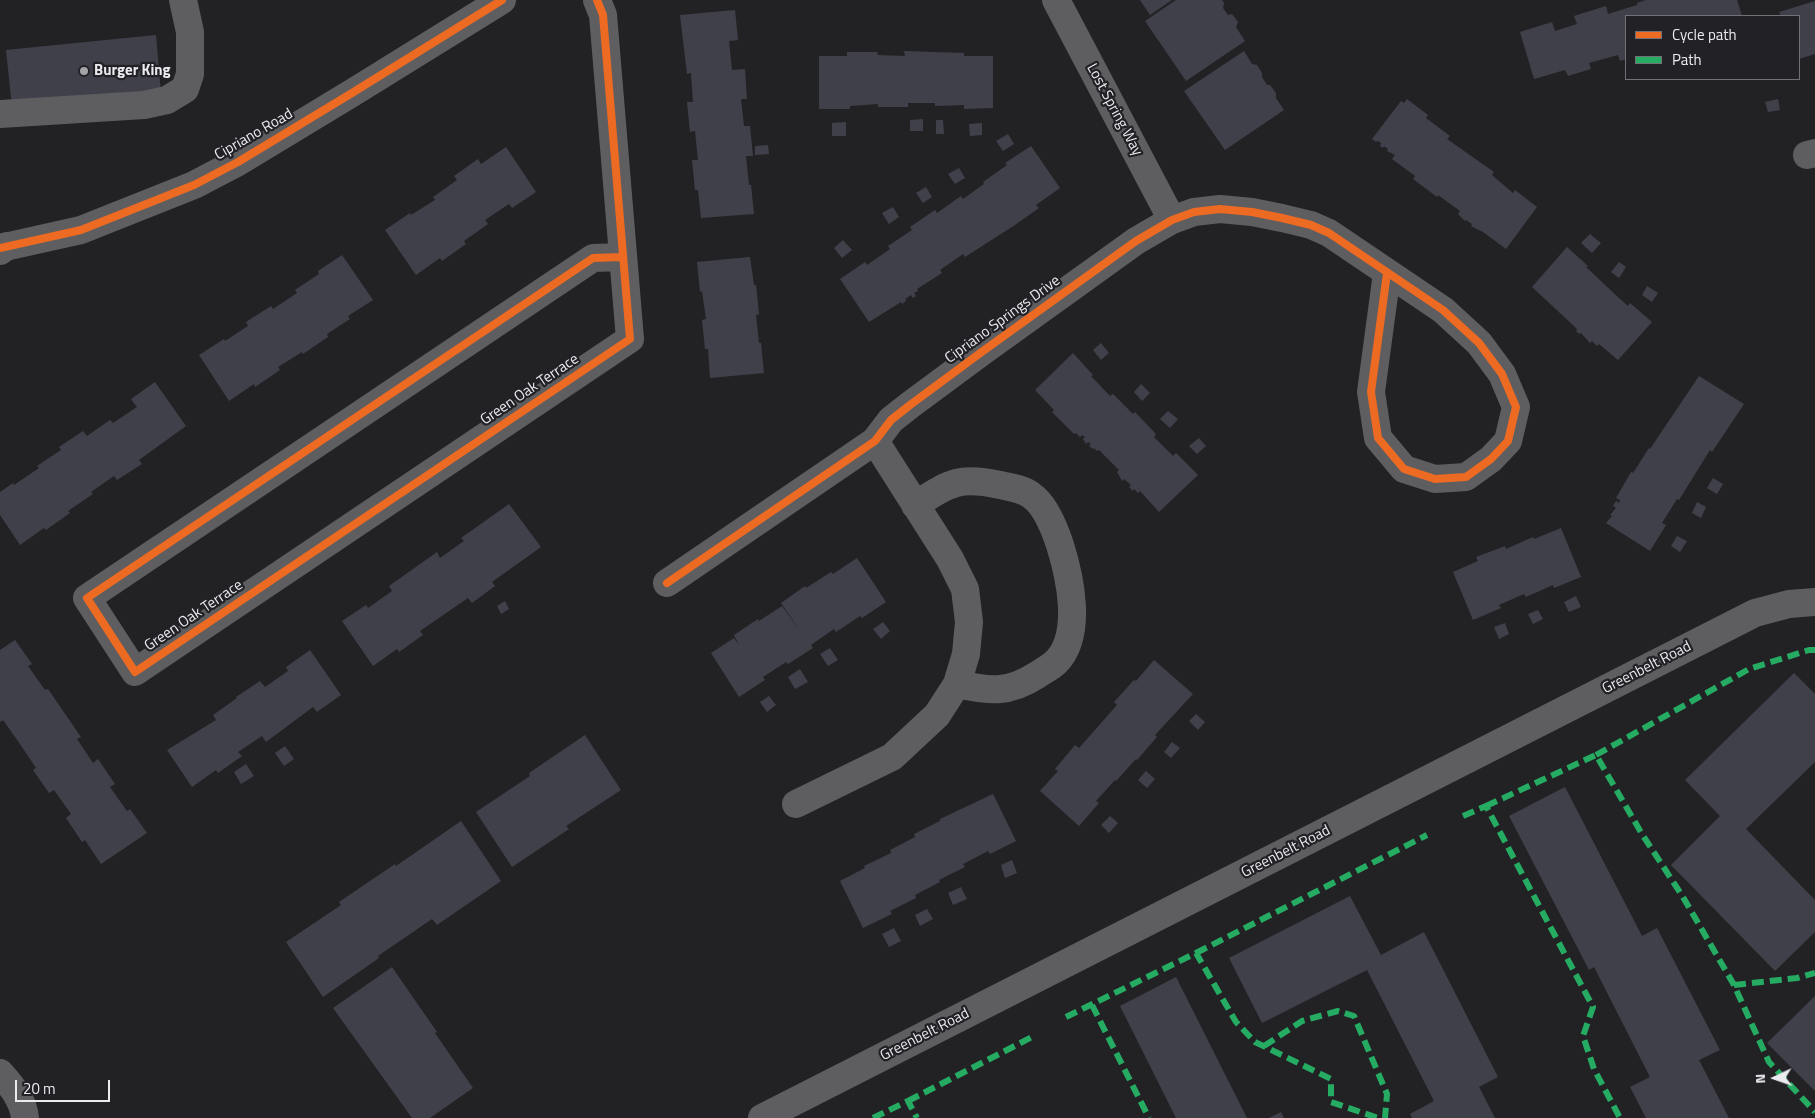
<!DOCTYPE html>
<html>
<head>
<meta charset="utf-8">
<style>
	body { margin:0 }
	#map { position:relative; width:1815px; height:1118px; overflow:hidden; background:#222225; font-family:"Titillium Web",sans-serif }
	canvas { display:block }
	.legend { position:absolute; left:1625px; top:15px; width:175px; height:65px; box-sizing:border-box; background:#212126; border:1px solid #727276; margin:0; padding:6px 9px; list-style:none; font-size:15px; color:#ebebef }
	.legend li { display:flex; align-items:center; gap:10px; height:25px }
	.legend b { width:25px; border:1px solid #727276 }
	.north { position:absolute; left:1750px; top:1053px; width:50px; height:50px; -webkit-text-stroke:4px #212126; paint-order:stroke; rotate:267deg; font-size:14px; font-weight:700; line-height:20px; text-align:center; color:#ebebef }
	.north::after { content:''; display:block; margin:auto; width:18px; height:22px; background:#ebebef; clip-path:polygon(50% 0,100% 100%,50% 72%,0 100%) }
	.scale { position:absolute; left:15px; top:1080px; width:95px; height:22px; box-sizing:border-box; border:2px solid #ebebef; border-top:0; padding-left:6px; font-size:15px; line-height:18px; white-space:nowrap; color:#ebebef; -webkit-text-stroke:4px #212126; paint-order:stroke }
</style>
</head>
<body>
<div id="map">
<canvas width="1815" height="1118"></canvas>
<ul class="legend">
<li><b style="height:6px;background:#ed6a23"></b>Cycle path</li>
<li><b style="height:6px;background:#26ab63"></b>Path</li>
</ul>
<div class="north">N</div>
<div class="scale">20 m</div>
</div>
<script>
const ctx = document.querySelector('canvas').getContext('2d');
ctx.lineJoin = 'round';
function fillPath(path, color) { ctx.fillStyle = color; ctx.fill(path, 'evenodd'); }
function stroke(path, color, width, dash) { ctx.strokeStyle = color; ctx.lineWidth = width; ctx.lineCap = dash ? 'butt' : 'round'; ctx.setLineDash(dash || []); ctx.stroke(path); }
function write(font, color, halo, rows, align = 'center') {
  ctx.font = font + ' "Titillium Web",sans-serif'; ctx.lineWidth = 4.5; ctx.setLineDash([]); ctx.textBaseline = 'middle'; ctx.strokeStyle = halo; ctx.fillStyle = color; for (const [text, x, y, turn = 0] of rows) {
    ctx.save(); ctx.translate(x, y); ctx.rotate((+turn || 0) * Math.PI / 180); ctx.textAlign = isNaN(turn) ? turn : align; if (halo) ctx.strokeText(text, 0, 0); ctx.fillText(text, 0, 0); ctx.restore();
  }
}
const building = new Path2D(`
	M1140,0H1172L1150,15Z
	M1176,0H1222L1224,3L1223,8L1228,15L1232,14L1238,22L1236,27L1245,41L1186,81L1145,21Z
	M1646,0H1737L1742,16H1626V59L1620,61L1618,55L1589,63L1591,69L1568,76L1565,70L1534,79L1520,32L1552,22L1555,31L1577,24L1574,16L1606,6L1608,14L1637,5V3Z
	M1815,1V54L1799,59V16H1781L1779,12Z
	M735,10L738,40L729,41L732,70L745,69L747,99H741L744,126H750L753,156H746L749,185H751L754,214L701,218L698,190H695L692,160H698L695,131L690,132L687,102H693L691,73L687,74L680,15Z
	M156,35L161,93L12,107L6,50Z
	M904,51L964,53V56H993V108L964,109V105L935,106V103H908V107H878V104L850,106V109H819V56H847V52H877L878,55L905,56Z
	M1244,51L1252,64L1257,65L1262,73V77L1267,85H1270L1276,93V98L1284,110L1225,150L1184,91Z
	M1407,99L1428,115L1426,118L1450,136L1447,139L1494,172L1492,175L1513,193L1515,190L1537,207L1506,249L1483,232L1471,226L1472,224L1466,220L1465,221L1458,214L1460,211L1438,195L1437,197L1413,179L1415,176L1392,159L1395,155L1387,151L1388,149L1384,146L1383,148L1380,146L1381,143L1378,141L1376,142L1372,139L1401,101L1404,103Z
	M1778,99L1780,110L1768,112L1765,102Z
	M923,119V131H910V120Z
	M936,120H943L944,134H936Z
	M846,122V136H832V123Z
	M982,123V135L970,136L969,124Z
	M1008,134L1014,144L1003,151L996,141Z
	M768,145L769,154L755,155V146Z
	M1031,146L1060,188L1036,205L1039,208L1015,225L965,257L963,254L940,270L942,273L917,289L918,291L914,293L916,296L913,298L911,295L905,299L906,301L902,304L901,302L869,322L840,279L865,262L867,265L890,249L888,246L912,230L910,227L935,210L937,213L961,196L963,199L984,184L983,182L1007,165L1005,163Z
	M506,147L536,192L512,208L509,204L485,220L488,224L464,241L466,244L442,261L440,258L416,275L385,230L410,213L411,215L435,200L433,197L457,180L454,176L478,159L481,164Z
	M959,168L965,178L955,184L948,174Z
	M926,187L932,197L923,203L916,193Z
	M893,207L899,217L889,224L882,213Z
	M1590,234L1601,243L1592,253L1581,243Z
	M843,240L852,250L842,258L834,248Z
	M1567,247L1588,266L1586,267L1620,299L1628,306L1630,303L1652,322L1618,360L1599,344L1597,346L1592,341L1590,343L1581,333L1579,334L1576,331L1577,329L1574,326L1532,287Z
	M342,255L373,300L348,316L350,319L327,334L328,337L303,354L302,352L278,367L280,370L255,387L254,384L229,401L199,355L224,339L225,341L248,326L246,322L271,306L273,309L297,293L295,290L319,274L318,271Z
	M750,257L754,285H756L759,314L756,315L759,343H761L764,373L710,378L708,349H705L702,320L706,319L702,291L700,292L697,262Z
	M1619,262L1626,267L1619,278L1611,272Z
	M1647,286L1658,293L1652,302L1642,295Z
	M1101,343L1109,353L1101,360L1093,350Z
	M1073,353L1093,375L1091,376L1110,396L1113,394L1133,414L1135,412L1156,434L1154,437L1173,456L1176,453L1198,475L1159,512L1140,491L1138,493L1134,489L1133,491L1129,487L1131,485L1124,479L1122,481L1117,472L1119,470L1099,450L1097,451L1094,448L1093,449L1089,446L1091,444L1088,442L1086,444L1083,439L1085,437L1082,435L1080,437L1076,433L1074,434L1052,412L1054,410L1035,390Z
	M1699,376L1744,404L1712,452L1710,450L1679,500L1677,499L1662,523L1666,525L1650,551L1606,523L1612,516L1610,515L1616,508L1613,506L1616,501L1619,503L1620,500L1616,498L1631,472L1633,473L1649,448L1650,449Z
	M155,382L186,426L139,460L142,464L117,480L114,476L91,492L93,494L68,511L70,513L46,530L44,528L20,545L0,515V492L13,483L14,485L39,468L37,466L61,450L59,447L83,431L87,436L110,420L113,423L137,407L131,399Z
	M1141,384L1150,393L1142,401L1134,392Z
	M1168,411L1178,419L1170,428L1160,419Z
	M1199,438L1206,446L1197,454L1189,446Z
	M1713,478L1723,484L1717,494L1707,488Z
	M1697,502L1706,507L1701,518L1692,513Z
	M509,504L541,547L492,582L495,586L472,603L468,598L420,631L423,635L399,652L397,649L373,666L342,621L366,605L368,608L392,591L389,586L437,552L440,558L464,541L461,538Z
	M1561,528L1581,577L1554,588L1553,585L1526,597L1524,594L1499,605L1501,608L1473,620L1453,572L1478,561L1476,557L1505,546L1506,549L1533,537L1534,539Z
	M1677,536L1687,541L1680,552L1671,546Z
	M857,558L886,602L862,618L860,616L836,632L834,629L811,645L813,648L788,664L786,662L763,677L765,680L739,697L711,653L734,638L739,645L734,635L758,619L759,621L782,606L801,632L781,603L805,586L806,588L831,572L833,574Z
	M1576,596L1581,607L1569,612L1564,602Z
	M505,601L509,609L501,614L497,606Z
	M1538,610L1543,619L1533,624L1528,614Z
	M883,622L890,631L881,639L873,629Z
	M1505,623L1509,634L1499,639L1494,627Z
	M15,640L32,664L28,666L45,690L48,689L81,737L77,739L93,763L98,759L115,784L110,787L127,811L130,809L147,833L101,864L85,840L82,842L66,818L71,814L54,790L49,793L33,770L36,768L20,744L3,720L0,722V650Z
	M830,648L838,660L828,666L820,654Z
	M310,650L341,695L317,712L313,707L266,742L262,736L238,752L242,756L218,773L216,770L192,787L167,750L216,720L213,715L237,698L236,697L260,681L265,687L288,671L286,667Z
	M1154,660L1193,694L1155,735L1157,737L1137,760L1136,759L1116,781L1115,780L1096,801L1099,803L1079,826L1040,791L1058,771L1055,769L1075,745L1079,748L1117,705L1114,702L1134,680L1136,681Z
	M800,669L808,682L795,689L788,677Z
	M1794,673L1815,694V762L1746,829L1815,900V932L1775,971L1671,865L1720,816L1685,780Z
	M769,696L776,705L767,712L760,702Z
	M1196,714L1205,722L1198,730L1189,721Z
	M585,735L621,790L566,826L569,829L512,867L476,812L530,776L529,773Z
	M1172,742L1180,748L1171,758L1164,752Z
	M285,746L294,759L284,766L275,753Z
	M246,764L254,776L241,784L234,772Z
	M1146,771L1155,779L1147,788L1138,780Z
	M1565,787L1642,936L1657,928L1720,1050L1699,1060L1729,1118H1646L1630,1087L1650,1077L1594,967L1589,970L1509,816Z
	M993,794L1016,841L990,854L988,851L963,864L965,867L939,880L940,882L915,895L916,898L890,911L892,914L863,928L840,881L865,868L864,866L891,853L890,850L915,837L914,834L940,821V819Z
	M1110,816L1118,823L1109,833L1101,825Z
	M461,821L501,881L437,925L432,919L378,956L379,958L323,997L286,942L341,905L339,902L395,864L396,866Z
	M1012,860L1017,873L1005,878L1001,865Z
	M961,887L967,899L953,905L948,893Z
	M1350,896L1381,955L1424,932L1498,1077L1479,1087L1495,1118H1412L1410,1114L1434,1101L1367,970L1262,1023L1229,958Z
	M927,909L933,919L920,926L915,915Z
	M894,928L901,941L889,947L882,934Z
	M392,967L437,1032L435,1033L473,1088L430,1118H412L333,1008Z
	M1176,977L1247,1118H1176L1120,1006Z
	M1815,996V1091L1767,1043Z
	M1281,1112L1284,1118H1269Z`);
const minor = new Path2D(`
	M597,0L603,15L630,339L135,672L87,598L593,258L623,257
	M1056,0L1172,220
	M0,114L144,105L167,100L185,89L190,74V32L183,0
	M1807,155L1815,153
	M0,248L81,230L194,185L238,162L352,93L502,0
	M875,441L950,559L965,589L969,622L966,654L957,684
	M667,583L875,441L891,420L910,405L983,351L1136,241L1172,220L1194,212L1220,209L1252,212L1282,218L1311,225L1329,233L1443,310L1479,343L1502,374L1516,407L1508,441L1491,459L1466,477L1435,479L1404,469L1378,438L1371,392L1387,273
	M796,804L892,757L937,715L957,684C989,691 1008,694 1037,675C1043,671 1051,667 1056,662C1083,635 1070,577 1060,545C1055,530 1045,505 1032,496C1024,489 1010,487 1000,485C958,476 950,483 915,505
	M0,1073C12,1086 23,1100 25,1118
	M762,1118L1755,613L1789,604L1815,602`);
const major = new Path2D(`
	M0,251L7,246`);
const quiet = new Path2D(`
	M1596,755L1749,669L1809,650H1815
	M1486,806L1596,755L1642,834L1683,897L1734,985L1769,1062L1815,1112
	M1463,816L1486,806L1593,1007L1583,1036L1594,1069L1620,1118
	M1196,953L1427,835
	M1734,985L1797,978L1815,973
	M1092,1005L1149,1118
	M1066,1017L1196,953L1236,1022L1255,1042L1331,1079V1102L1378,1118
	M1264,1046L1302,1021L1338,1011L1354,1016L1387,1094L1385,1118
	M908,1101L1032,1037
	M873,1118L908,1101L917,1118`);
const cycleway = new Path2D(`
	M597,0L603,15L630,339L135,672L87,598L593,258L623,257
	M0,248L81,230L194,185L238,162L352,93L502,0
	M667,583L875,441L891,420L910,405L983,351L1136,241L1172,220L1194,212L1220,209L1252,212L1282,218L1311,225L1329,233L1443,310L1479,343L1502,374L1516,407L1508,441L1491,459L1466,477L1435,479L1404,469L1378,438L1371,392L1387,273`);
const markers = [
	[84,71,5,"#a5a5a8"]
];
const poiNames = [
	["Burger King",94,71]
];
const streetNames = [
	["Lost Spring Way",1114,110,62],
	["Cipriano Road",254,135,-30],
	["Cipriano Springs Drive",1003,320,-36],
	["Green Oak Terrace",530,390,-34],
	["Green Oak Terrace",194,616,-34],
	["Greenbelt Road",1647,668,-27],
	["Greenbelt Road",1286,852,-27],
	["Greenbelt Road",925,1035,-27]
];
fillPath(building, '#40404a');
stroke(minor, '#5e5e60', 28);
stroke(major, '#5f5f61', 28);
stroke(quiet, '#26ab63', 6, [12, 6]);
stroke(cycleway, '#ed6a23', 8);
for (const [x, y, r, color] of markers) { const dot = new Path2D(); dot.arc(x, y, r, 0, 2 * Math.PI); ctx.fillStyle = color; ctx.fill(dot); stroke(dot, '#212126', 2); }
write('bold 15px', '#ebebef', '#212126', poiNames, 'left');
write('15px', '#ebebef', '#212126', streetNames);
</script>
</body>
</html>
